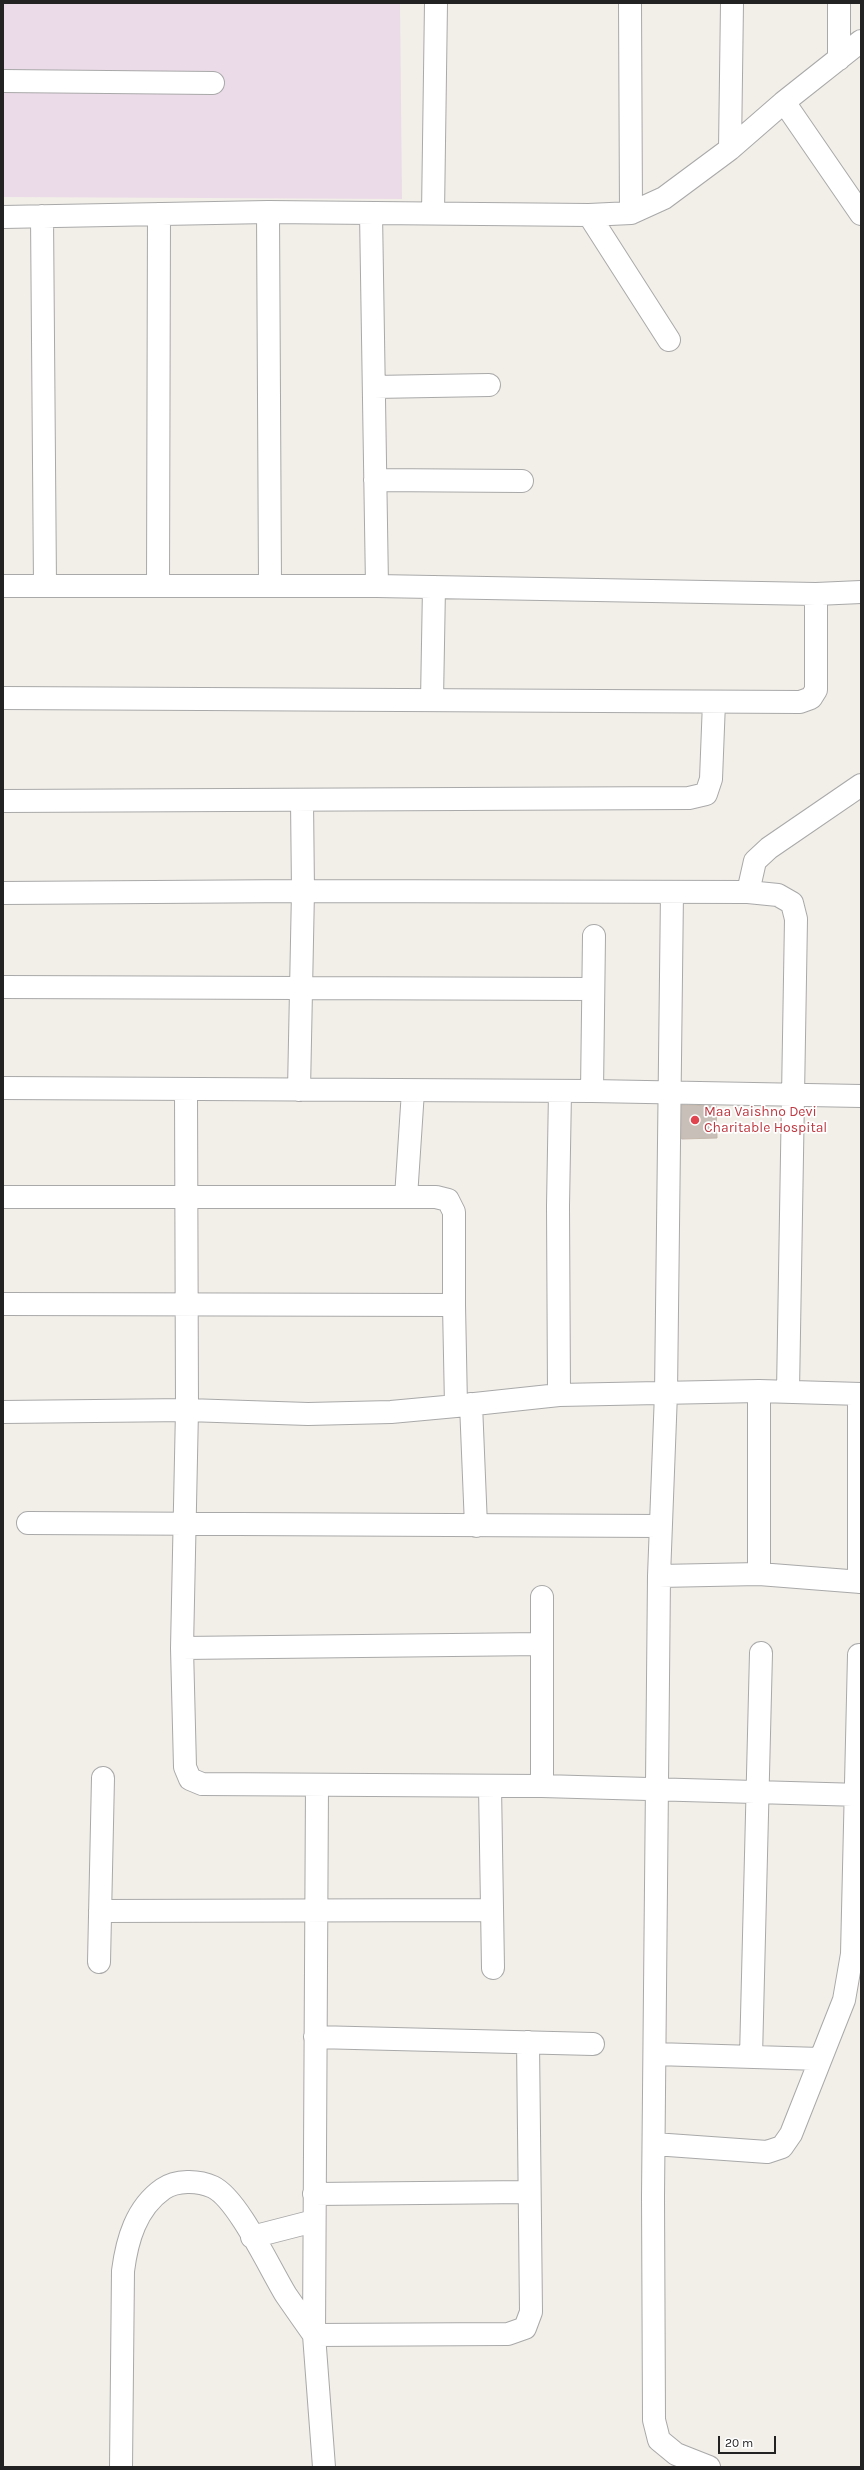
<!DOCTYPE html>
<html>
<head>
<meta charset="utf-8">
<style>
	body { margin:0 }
	#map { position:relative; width:864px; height:2470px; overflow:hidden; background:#f2efe9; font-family:Karla,sans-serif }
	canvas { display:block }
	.frame { position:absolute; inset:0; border:4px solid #222; pointer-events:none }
	.scale { position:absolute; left:718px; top:2436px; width:58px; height:18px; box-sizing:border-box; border:2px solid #222; border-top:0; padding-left:5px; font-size:12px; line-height:14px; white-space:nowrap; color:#222; -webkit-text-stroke:3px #fff; paint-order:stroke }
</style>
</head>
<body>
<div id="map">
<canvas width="864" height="2470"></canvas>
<div class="frame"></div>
<div class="scale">20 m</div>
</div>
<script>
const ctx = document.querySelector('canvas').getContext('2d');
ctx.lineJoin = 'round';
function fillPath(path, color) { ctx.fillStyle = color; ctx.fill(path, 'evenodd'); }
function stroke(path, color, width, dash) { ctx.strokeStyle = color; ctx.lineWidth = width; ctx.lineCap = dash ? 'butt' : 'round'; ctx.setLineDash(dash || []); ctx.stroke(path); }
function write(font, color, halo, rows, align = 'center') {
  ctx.font = font + ' Karla,sans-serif'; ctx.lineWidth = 3.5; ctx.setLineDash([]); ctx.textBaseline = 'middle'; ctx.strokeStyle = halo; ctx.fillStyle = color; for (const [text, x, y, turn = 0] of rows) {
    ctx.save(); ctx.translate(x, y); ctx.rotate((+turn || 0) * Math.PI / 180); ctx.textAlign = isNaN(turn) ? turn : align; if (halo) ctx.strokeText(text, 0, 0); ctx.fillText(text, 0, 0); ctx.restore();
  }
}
const industrial = new Path2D(`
	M3,3H400L402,199L3,197Z`);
const building = new Path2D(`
	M682,1105L716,1106L717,1138L682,1139Z`);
const minor = new Path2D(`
	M630,3L631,213
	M839,59V3
	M3,81L213,83
	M784,102L861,214
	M730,149L732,3
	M268,212L270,585
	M433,213L436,3
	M589,215L669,340
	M42,216L45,585
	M3,217L268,212L589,215L631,213L664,198L730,149L784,102L861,41
	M374,387L489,385
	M375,480L522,481
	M3,586H377L371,213
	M158,586L159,214
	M377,586L816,594L861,592
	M3,698L800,702L811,698L816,690V594
	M432,700L434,587
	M3,801L689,798L706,794L711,779L714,702
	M672,892L666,1393L659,1576L653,2196L654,2420L659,2440L676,2454L709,2467
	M748,892L755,861L769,848L861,785
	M3,893L303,891L748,892L778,895L792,903L796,919L788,1391
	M3,987L593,989
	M3,1088L592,1091L861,1096
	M299,1090L303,891L302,801
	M186,1091L187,1410L182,1648L185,1767L190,1779L202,1784L542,1786L861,1795
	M592,1091L594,936
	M3,1197H436L448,1200L454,1212V1305
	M406,1197L413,1091
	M3,1304L454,1305L456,1406L559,1395L759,1391L861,1394
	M859,1394V1582
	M559,1395L558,1206L560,1092
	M471,1404L476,1526
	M3,1412L187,1410L308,1414L391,1412L456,1406
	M28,1523L660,1526
	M759,1574V1391
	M659,1576L759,1574L861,1582
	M542,1597V1786
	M182,1648L542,1644
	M317,1786L314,2335L324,2467
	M490,1786L493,1968
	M100,1911L492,1910
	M99,1962L103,1778
	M315,2037L593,2044
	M655,2054L820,2059
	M751,2057L761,1653
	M654,2144L767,2152L782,2147L791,2134L844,2000L852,1954L859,1655
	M314,2194L529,2192
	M252,2237L314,2221
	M121,2467L123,2271C127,2240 136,2208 163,2189C176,2180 198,2180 213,2187C238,2199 270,2269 286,2295C295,2308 304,2321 314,2335L508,2334L525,2328L531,2312L528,2042`);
const markers = [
	[695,1120,5,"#e0444e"]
];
const healthNames = [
	["Maa Vaishno Devi",704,1112],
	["Charitable Hospital",704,1128]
];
fillPath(industrial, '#ebdbe8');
fillPath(building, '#c7bfb8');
stroke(building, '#c4b6ab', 1);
stroke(minor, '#a9a9a9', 24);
stroke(minor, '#fff', 22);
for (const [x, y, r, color] of markers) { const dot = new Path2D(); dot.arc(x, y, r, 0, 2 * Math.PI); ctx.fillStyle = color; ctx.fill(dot); stroke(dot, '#fff', 1.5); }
write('14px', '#be3a42', '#fff', healthNames, 'left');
</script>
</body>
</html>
